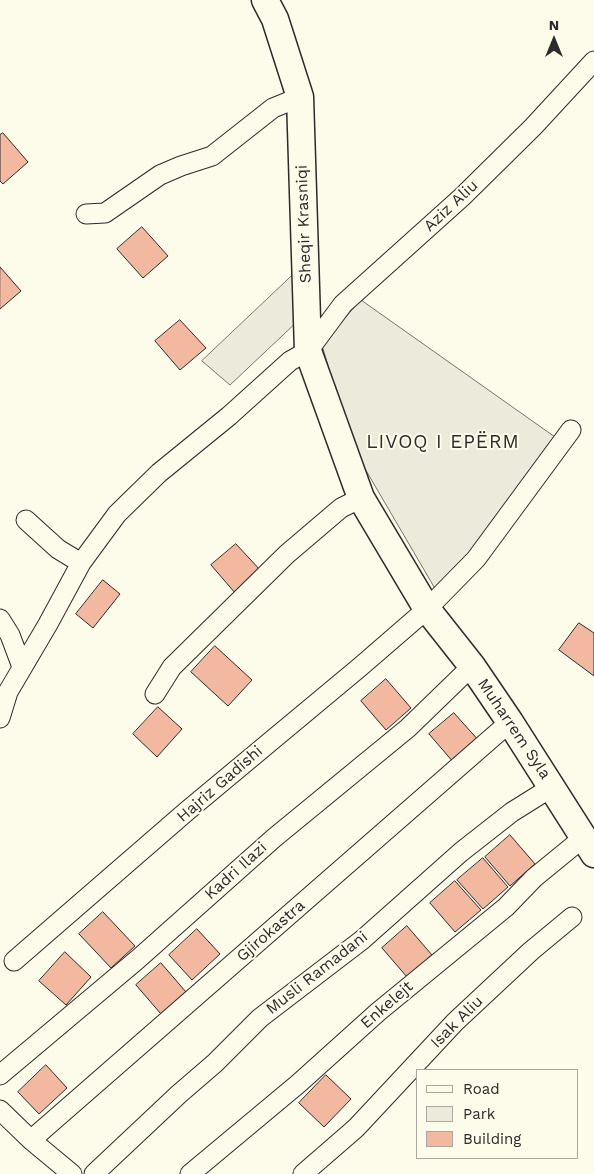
<!DOCTYPE html>
<html>
<head>
<meta charset="utf-8">
<style>
	body { margin:0 }
	#map { position:relative; width:594px; height:1174px; overflow:hidden; background:#fdfbea; font-family:"Work Sans",sans-serif }
	canvas { display:block }
	.legend { position:absolute; left:416px; top:1069px; width:162px; height:90px; box-sizing:border-box; background:#fdfbea; border:1px solid #a9a89e; margin:0; padding:6px 9px; list-style:none; font-size:15px; color:#2b2b2b }
	.legend li { display:flex; align-items:center; gap:10px; height:25px }
	.legend b { width:25px; border:1px solid #a9a89e }
	.north { position:absolute; left:529px; top:15px; width:50px; height:50px; -webkit-text-stroke:4px #fdfbea; paint-order:stroke; rotate:0deg; font-size:14px; font-weight:700; line-height:20px; text-align:center; color:#2b2b2b }
	.north::after { content:''; display:block; margin:auto; width:18px; height:22px; background:#2b2b2b; clip-path:polygon(50% 0,100% 100%,50% 72%,0 100%) }
</style>
</head>
<body>
<div id="map">
<canvas width="594" height="1174"></canvas>
<ul class="legend">
<li><b style="height:6px;background:#fdfbea"></b>Road</li>
<li><b style="height:14px;background:#ecebdb"></b>Park</li>
<li><b style="height:14px;background:#f2b8a0"></b>Building</li>
</ul>
<div class="north">N</div>
</div>
<script>
const ctx = document.querySelector('canvas').getContext('2d');
ctx.lineJoin = 'round';
function fillPath(path, color) { ctx.fillStyle = color; ctx.fill(path, 'evenodd'); }
function stroke(path, color, width, dash) { ctx.strokeStyle = color; ctx.lineWidth = width; ctx.lineCap = dash ? 'butt' : 'round'; ctx.setLineDash(dash || []); ctx.stroke(path); }
function write(font, color, halo, rows, align = 'center') {
  ctx.font = font + ' "Work Sans",sans-serif'; ctx.lineWidth = 4; ctx.setLineDash([]); ctx.textBaseline = 'middle'; ctx.strokeStyle = halo; ctx.fillStyle = color; for (const [text, x, y, turn = 0] of rows) {
    ctx.save(); ctx.translate(x, y); ctx.rotate((+turn || 0) * Math.PI / 180); ctx.textAlign = isNaN(turn) ? turn : align; if (halo) ctx.strokeText(text, 0, 0); ctx.fillText(text, 0, 0); ctx.restore();
  }
}
const green = new Path2D(`
	M298,270L300,319L230,385L202,361Z
	M361,300L555,437L486,536L437,592L350,443L322,345Z`);
const building = new Path2D(`
	M3,133L28,162L3,184L0,181V135Z
	M142,227L168,256L143,278L117,249Z
	M0,267L21,291L0,309Z
	M180,320L206,348L180,370L155,341Z
	M236,544L262,572L236,594L211,565Z
	M103,580L120,594L93,628L76,614Z
	M579,623L594,633V676L559,650Z
	M215,646L252,680L228,706L191,672Z
	M386,679L411,708L386,730L361,701Z
	M158,707L182,729L157,757L133,734Z
	M454,713L480,742L454,763L429,734Z
	M510,835L535,864L510,886L485,857Z
	M483,858L508,887L483,909L457,880Z
	M455,881L481,910L455,932L430,903Z
	M103,912L135,946L111,968L79,934Z
	M407,926L432,955L407,977L382,948Z
	M197,929L220,954L192,980L169,955Z
	M65,952L91,977L66,1005L39,981Z
	M161,963L186,992L161,1014L136,985Z
	M46,1065L67,1088L39,1114L18,1092Z
	M326,1075L351,1099L324,1127L299,1103Z`);
const street = new Path2D(`
	M86,214L105,213L160,175L181,166L212,156L273,108L300,97
	M26,520L58,549L81,563
	M0,619L10,635L22,667
	M155,694L172,667L287,554L341,508L361,498
	M0,718L8,692L48,624L81,563L117,514L159,473L229,416L290,361L308,351L343,304L462,197L533,127L594,61
	M14,961L187,811L360,667L427,609L476,559L571,430
	M0,1075L138,959L274,838L408,728L472,666
	M0,1110L31,1140L72,1174
	M31,1140L510,722
	M94,1174L179,1094L215,1063L260,1018L362,940L461,852L512,812L552,787
	M190,1174L298,1084L378,1012L506,907L534,878L584,837
	M303,1174L356,1128L455,1022L531,951L572,917`);
const secondary = new Path2D(`
	M265,0L275,19L300,97L308,351L361,498L427,609L472,666L510,722L594,854`);
const streetNames = [
	["Aziz Aliu",451,206,-43],
	["Sheqir Krasniqi",304,224,-92],
	["Muharrem Syla",514,729,56],
	["Hajriz Gadishi",220,784,-41],
	["Kadri Ilazi",236,871,-42],
	["Gjirokastra",271,931,-41],
	["Musli Ramadani",317,973,-38],
	["Enkelejt",387,1005,-41],
	["Isak Aliu",457,1022,-45]
];
const quarterNames = [
	["LIVOQ I EPËRM",443,442]
];
fillPath(green, '#ecebdb');
stroke(green, '#74746e', 1);
fillPath(building, '#f2b8a0');
stroke(building, '#2b2b2b', 1);
stroke(street, '#2b2b2b', 21);
stroke(secondary, '#2b2b2b', 29);
stroke(street, '#fdfbea', 19);
stroke(secondary, '#fdfbea', 26);
write('16px', '#2b2b2b', '#fdfbea', streetNames);
ctx.letterSpacing = '1px';
write('19px', '#2b2b2b', '#fdfbea', quarterNames);
ctx.letterSpacing = '0px';
</script>
</body>
</html>
